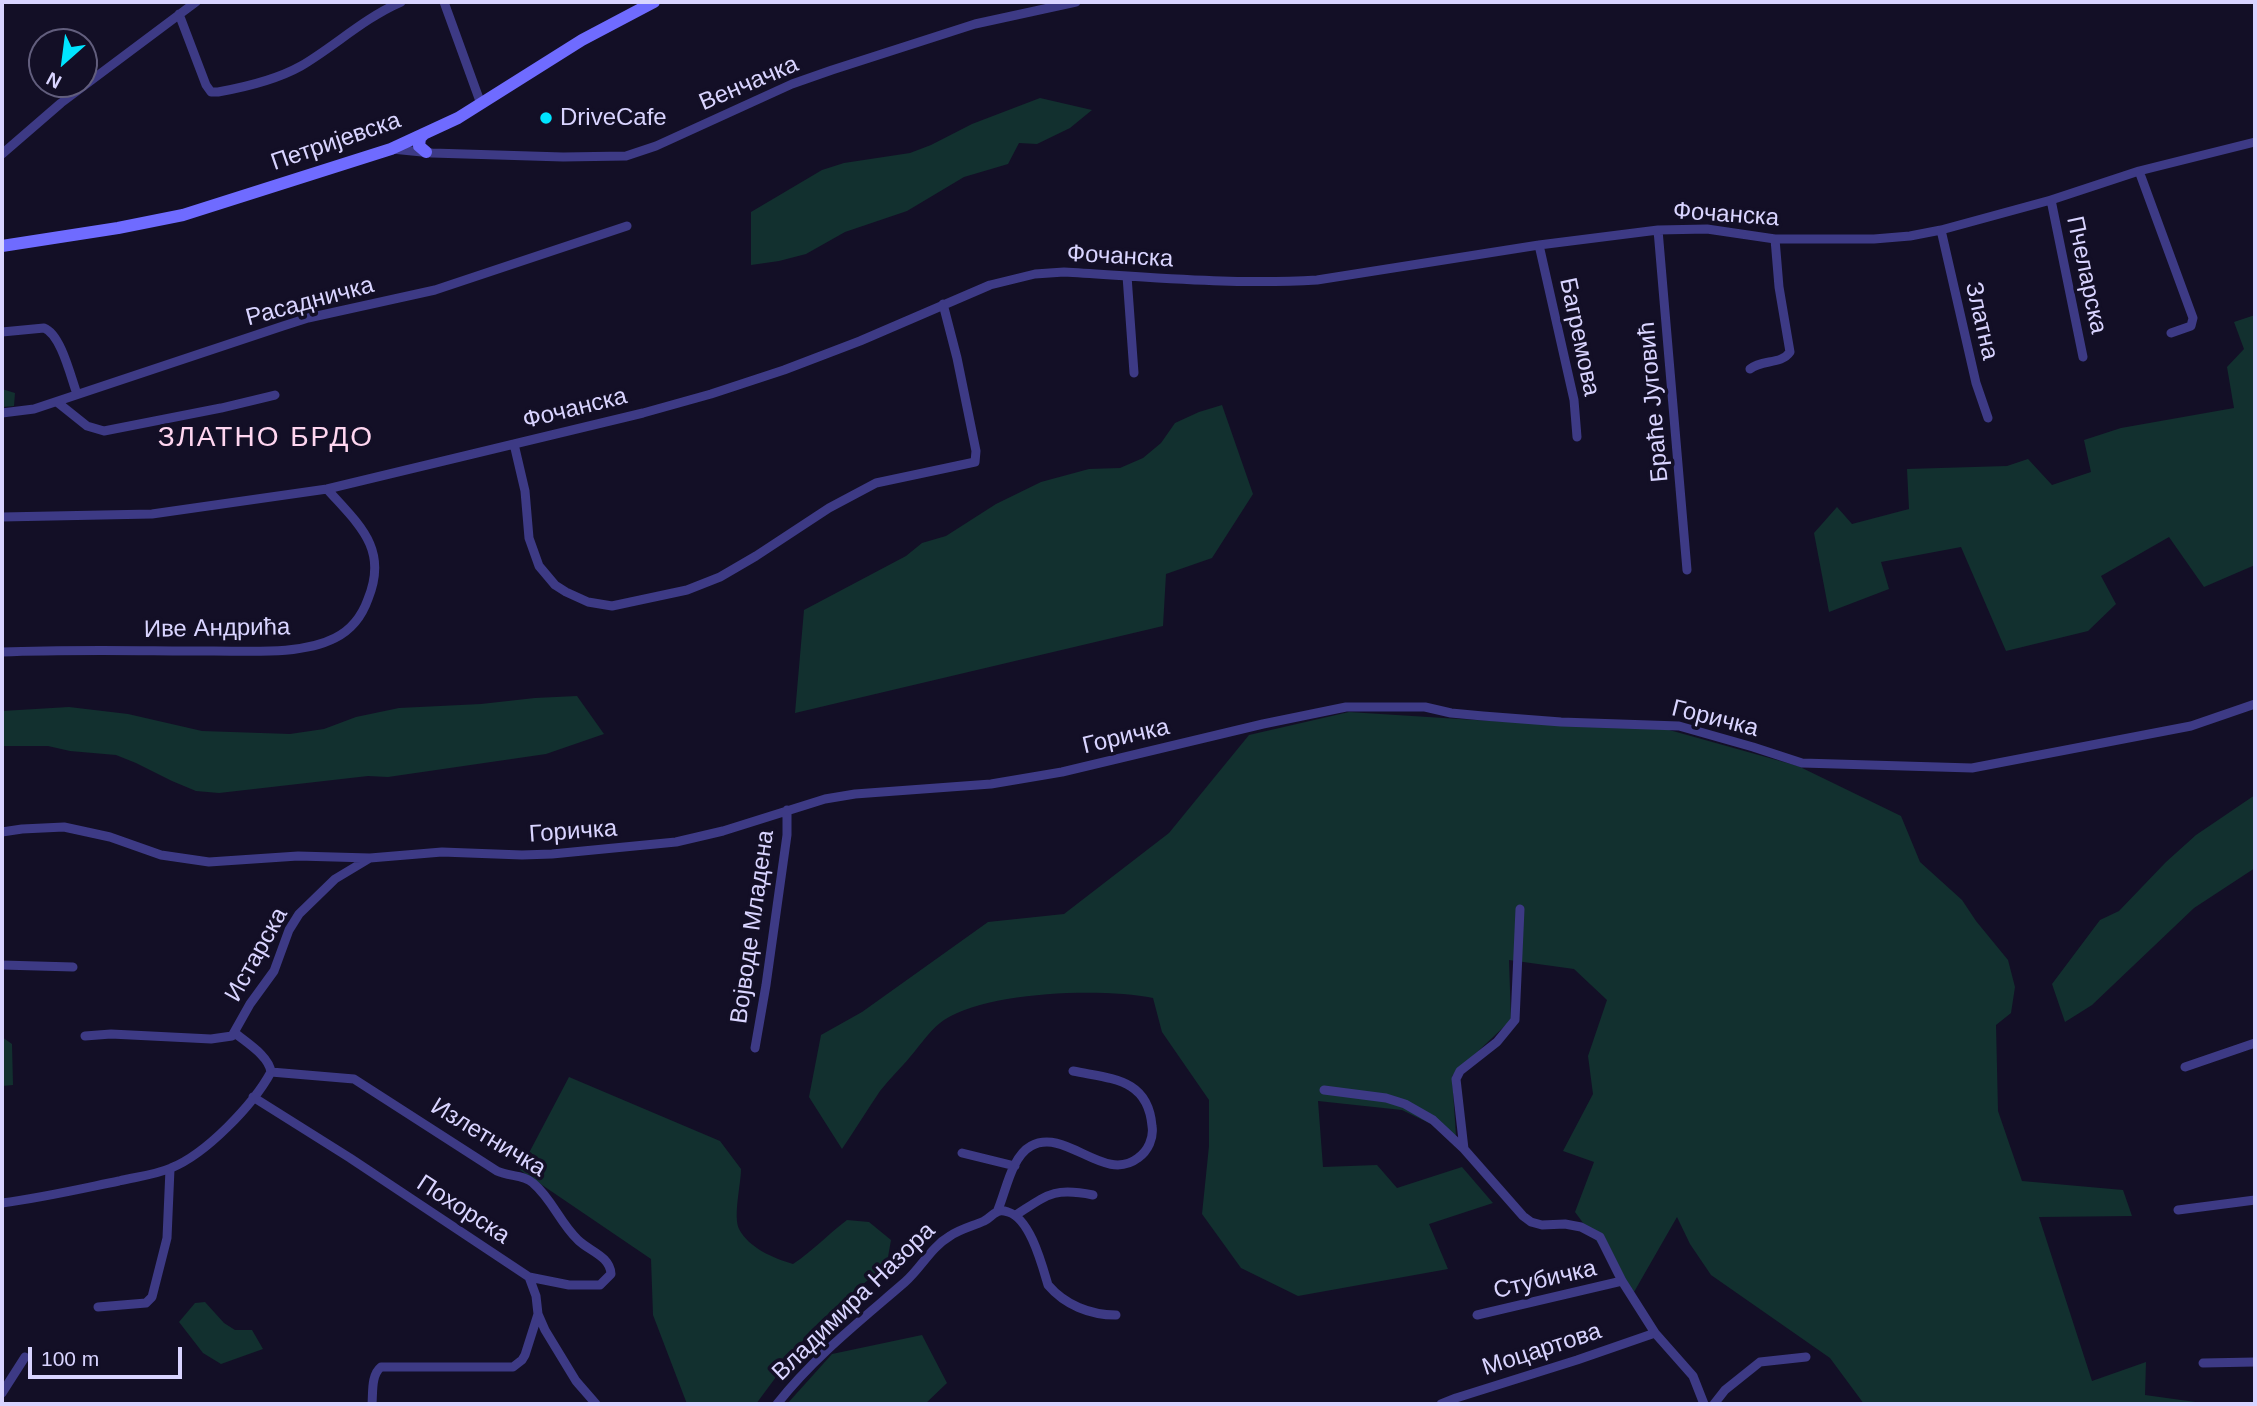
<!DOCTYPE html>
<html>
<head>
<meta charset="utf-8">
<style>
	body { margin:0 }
	#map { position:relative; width:2257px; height:1406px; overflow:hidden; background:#130f26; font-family:Helvetica,sans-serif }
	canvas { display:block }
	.frame { position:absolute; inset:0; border:4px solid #d9d4ff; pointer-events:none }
	.north { position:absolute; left:28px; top:28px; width:70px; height:70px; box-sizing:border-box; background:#130f26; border:2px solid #625e7d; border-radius:50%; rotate:208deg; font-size:19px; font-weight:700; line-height:28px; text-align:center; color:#d9d4ff }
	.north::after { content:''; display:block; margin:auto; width:24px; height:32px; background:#00e5ff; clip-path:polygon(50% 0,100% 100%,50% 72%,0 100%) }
	.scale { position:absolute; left:28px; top:1347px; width:154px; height:32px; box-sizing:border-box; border:4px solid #d9d4ff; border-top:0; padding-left:9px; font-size:21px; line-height:24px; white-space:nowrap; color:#d9d4ff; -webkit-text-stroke:5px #130f26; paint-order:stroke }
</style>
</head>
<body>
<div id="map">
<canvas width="2257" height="1406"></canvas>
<div class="frame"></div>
<div class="north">N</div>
<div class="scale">100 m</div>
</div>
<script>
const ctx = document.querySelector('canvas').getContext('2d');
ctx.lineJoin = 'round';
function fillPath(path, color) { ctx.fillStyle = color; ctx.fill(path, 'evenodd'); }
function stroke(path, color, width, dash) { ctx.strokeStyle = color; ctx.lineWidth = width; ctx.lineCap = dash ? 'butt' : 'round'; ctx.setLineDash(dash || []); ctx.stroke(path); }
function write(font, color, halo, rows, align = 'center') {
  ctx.font = font + ' Helvetica,sans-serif'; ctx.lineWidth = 7; ctx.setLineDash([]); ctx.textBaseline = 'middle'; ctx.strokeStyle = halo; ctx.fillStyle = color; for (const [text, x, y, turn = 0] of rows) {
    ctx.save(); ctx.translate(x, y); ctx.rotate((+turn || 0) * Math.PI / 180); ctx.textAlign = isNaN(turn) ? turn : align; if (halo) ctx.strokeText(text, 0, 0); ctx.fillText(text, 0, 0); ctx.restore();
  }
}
const green = new Path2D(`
	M1040,98L1092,110L1070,128L1037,144L1019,143L1008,164L964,177L907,211L845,232L806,254L779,261L751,265V212L822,170L844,163L910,153L931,145L972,124Z
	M2255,315V565L2204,587L2169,537L2101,576L2116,604L2088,631L2006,651L1961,547L1881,562L1889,589L1829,612L1814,533L1837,507L1852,524L1909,509L1907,469L2007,466L2028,459L2052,485L2091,472L2084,440L2121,428L2234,408L2227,367L2244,349L2234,322Z
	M2,389L15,393L14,406L2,407Z
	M1222,405L1253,494L1212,558L1166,574L1163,626L795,713L804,610L906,556L922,543L946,536L996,504L1041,482L1089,469L1120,468L1143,458L1161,443L1175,423L1199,412Z
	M577,696L604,734L546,754L388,777L368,776L219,793L196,791L172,781L136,763L116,755L70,751L48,746H2V711L69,707L128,714L202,731L290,734L324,729L356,717L399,708L481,704L535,698Z
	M1349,712L1491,721L1655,726L1798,766L1901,816L1920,862L1962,900L1976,921L2008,960L2015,987L2011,1013L1996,1025L1998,1111L2022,1181L2123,1190L2132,1216L2039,1217L2092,1381L2146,1362L2145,1395L2210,1404H1864L1830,1358L1711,1275L1690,1244L1677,1217L1634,1292L1575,1212L1594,1162L1563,1151L1593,1094L1588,1056L1607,1000L1574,969L1509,960L1511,1020L1452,1076L1456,1136L1402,1110L1318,1101L1323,1167L1377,1165L1397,1188L1462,1167L1493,1203L1429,1224L1448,1269L1298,1296L1241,1268L1202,1214L1209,1146V1100L1162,1032L1153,998C1102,988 989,991 944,1020C932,1028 924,1040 915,1051C904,1065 891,1077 880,1091C867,1110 855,1130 842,1149L809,1097L821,1035L862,1012L988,922L1064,914L1169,833L1249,735Z
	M2255,795V868L2194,908L2092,1005L2065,1022L2052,984L2100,920L2119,911L2166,862L2196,835Z
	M2,1037L12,1044L13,1085L2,1086Z
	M569,1077L720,1141L741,1169C741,1184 733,1216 739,1229C749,1248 773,1258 793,1264C813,1251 828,1234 847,1220L869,1222L891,1240L888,1257L876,1274L845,1298L810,1331L756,1404H687L653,1315L651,1259L520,1170Z
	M205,1302L224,1323L235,1330H252L263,1349L221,1364L203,1353L179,1322L195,1303Z
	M922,1335L947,1383L925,1404H787L832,1354Z`);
const minor = new Path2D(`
	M444,2L481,104
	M179,14L206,85L211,92H218C246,87 276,80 301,66C335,46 364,18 401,2
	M392,149L432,153L563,157L626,156L656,146L792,84L832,70L975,24L1076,2
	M2,154L61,103L196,2
	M2139,171L2193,318L2191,326L2171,333
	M2051,200L2083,357
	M1658,230L1687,570
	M1941,230L1976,383L1988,418
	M1539,245L1574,400L1577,437
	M1127,276L1134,373
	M2,332L44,328C61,334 71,378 77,394
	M1750,369C1762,359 1781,365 1790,352L1779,287L1775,239
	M57,402L87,426L104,431L221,408L275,395
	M2,413L34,409L283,326L308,318L435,290L627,226
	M514,444L525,491L529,538L539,566L555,585L566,592L588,602L612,606L687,590L720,577L756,556L829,508L876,483L975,462L976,451L957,358L943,304
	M2,517L152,514L327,489L643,413L711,394L784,370L860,341L990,285L1035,274L1064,272C1148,277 1232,285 1317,280L1539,245L1658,230L1707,229L1775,239H1874L1910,236L1941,230L2051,200L2139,171L2255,142
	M2,652C73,649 143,651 214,651C250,651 302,655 335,638C351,630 362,616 368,599C389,548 358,524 327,489
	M2,832L22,829L64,827L110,837L161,855L209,862L298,856L370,858L442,852L522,855L552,854L676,842L723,831L825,799L855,794L991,784L1062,772L1263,724L1346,707H1425L1451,713L1483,716L1561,722L1679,726L1753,747L1802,763L1972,768L2191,726L2255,704
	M2,965L73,967
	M85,1036L111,1034L211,1039L232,1036L250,1004L274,971L289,930L299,914L335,879L370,858
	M755,1048L766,985L787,835V810
	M2185,1067L2255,1043
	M271,1072L354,1079L497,1171C509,1177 523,1174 533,1183C552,1199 560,1223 578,1240C589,1251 610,1256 611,1274L600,1285H569L529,1277
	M1324,1090L1386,1098L1405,1104L1433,1120L1464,1149L1523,1216L1531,1222L1542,1225L1565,1224L1581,1227L1600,1237L1622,1281L1655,1333L1693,1376L1704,1404
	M253,1097L350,1158L529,1277L536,1296L538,1314L545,1330L576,1381L596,1404
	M1464,1149L1456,1079L1460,1071L1497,1042L1515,1020L1520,909
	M962,1153L1015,1166
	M2,1203C41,1198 80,1189 119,1181C135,1177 155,1175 171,1168C206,1154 253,1105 271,1072C269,1056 247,1043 235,1033
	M2178,1210L2255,1200
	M997,1212C1006,1192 1011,1157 1031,1146C1066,1127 1104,1184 1138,1158C1148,1151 1154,1138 1152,1126C1148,1078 1111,1079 1073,1071
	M1016,1215C1047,1195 1053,1187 1093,1195
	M98,1307L146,1303L152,1297L167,1238L170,1169
	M1477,1315L1622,1281
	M2203,1363L2255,1362
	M2,1393L25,1357
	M372,1404C373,1392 371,1375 381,1367H513L522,1360L525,1355L538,1314
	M777,1404C814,1357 860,1321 905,1282C921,1268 931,1247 950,1236C960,1229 973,1226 984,1221C989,1219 992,1214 997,1212C1000,1210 1005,1211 1008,1212C1030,1218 1042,1265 1048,1285C1065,1305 1090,1315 1116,1315
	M1441,1404L1456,1398L1577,1360L1655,1333
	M1714,1404L1725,1390L1760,1362L1806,1357`);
const secondary = new Path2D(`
	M424,134L420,138L419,146L426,152
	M2,246L118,228L183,215L391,149L458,118L582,40L654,2`);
const markers = [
	[546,118,7,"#00e5ff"]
];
const streetNames = [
	["Венчачка",749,84,-23],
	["Петријевска",336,142,-19],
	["Фочанска",1726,215,4],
	["Фочанска",1120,257,3],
	["Пчеларска",2086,275,78],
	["Расадничка",310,302,-15],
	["Златна",1981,321,77],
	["Багремова",1579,337,78],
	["Браће Југовић",1654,402,-95],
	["Фочанска",575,409,-14],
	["Иве Андрића",217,629,-1],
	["Горичка",1715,719,14],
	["Горичка",1126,737,-13],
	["Горичка",573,832,-4],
	["Војводе Младена",753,927,-82],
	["Истарска",257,955,-61],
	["Излетничка",488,1138,31],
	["Похорска",463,1210,33],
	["Стубичка",1545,1280,-13],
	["Владимира Назора",854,1302,-44],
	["Моцартова",1542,1350,-18]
];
const poiNames = [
	["DriveCafe",560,118]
];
const quarterNames = [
	["ЗЛАТНО БРДО",266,438]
];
fillPath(green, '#12302f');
stroke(minor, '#3d3a85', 9);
stroke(secondary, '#6f6bff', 12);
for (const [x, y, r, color] of markers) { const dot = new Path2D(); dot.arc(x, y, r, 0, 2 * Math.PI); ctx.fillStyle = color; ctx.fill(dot); stroke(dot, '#130f26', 2.5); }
write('24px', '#d9d4ff', '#130f26', streetNames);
write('24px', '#d9d4ff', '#130f26', poiNames, 'left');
ctx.letterSpacing = '2px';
write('28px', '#ffd6f0', '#130f26', quarterNames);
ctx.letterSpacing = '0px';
</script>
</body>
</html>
